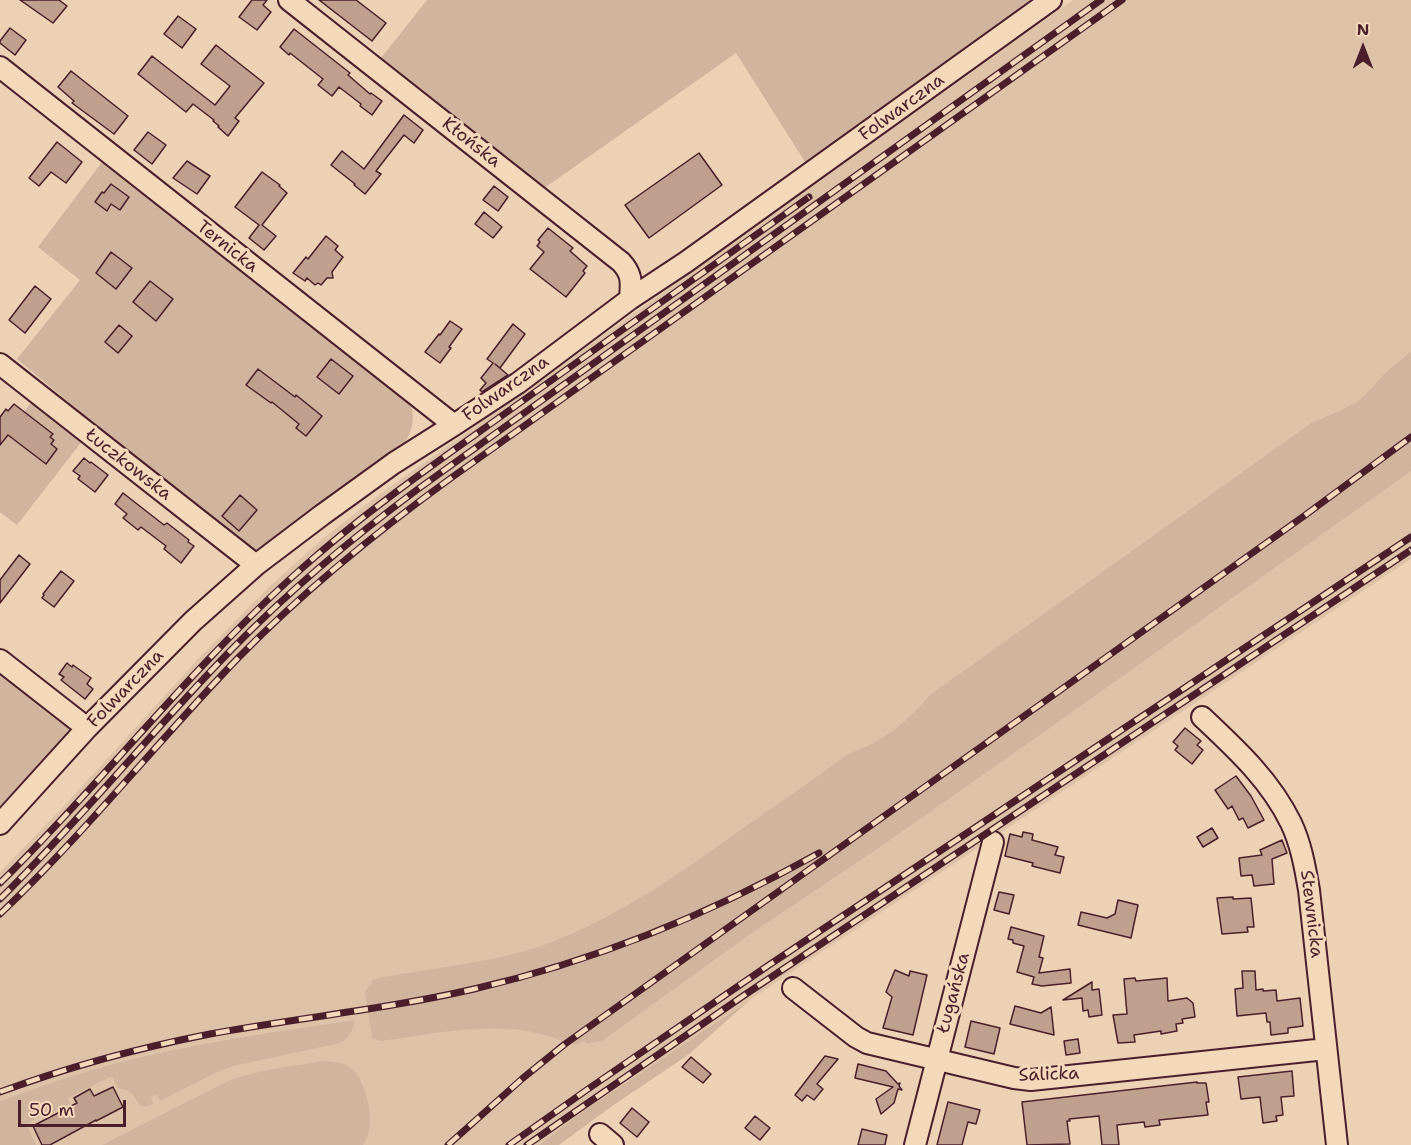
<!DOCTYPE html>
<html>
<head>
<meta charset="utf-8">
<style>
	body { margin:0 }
	#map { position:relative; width:1411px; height:1145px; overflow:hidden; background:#ecd1b4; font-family:"Shantell Sans",sans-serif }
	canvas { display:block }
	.north { position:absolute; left:1333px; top:18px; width:60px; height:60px; -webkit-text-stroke:4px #f3d8ba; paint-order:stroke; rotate:0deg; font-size:16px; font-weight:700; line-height:24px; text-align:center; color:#4a1f2b }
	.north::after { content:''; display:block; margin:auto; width:21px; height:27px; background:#4a1f2b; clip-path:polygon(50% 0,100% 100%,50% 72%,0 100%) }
	.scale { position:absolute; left:18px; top:1100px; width:108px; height:27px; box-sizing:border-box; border:3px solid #4a1f2b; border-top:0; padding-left:8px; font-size:18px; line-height:21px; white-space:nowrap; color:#4a1f2b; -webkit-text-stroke:4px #f3d8ba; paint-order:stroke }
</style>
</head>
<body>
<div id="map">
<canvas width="1411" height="1145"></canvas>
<div class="north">N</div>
<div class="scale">50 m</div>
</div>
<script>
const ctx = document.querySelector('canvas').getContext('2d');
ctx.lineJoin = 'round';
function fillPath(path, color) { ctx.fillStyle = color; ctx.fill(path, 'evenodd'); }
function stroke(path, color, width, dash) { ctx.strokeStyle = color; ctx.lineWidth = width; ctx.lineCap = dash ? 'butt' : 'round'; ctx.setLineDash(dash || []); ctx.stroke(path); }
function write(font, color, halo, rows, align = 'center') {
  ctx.font = font + ' "Shantell Sans",sans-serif'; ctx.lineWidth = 6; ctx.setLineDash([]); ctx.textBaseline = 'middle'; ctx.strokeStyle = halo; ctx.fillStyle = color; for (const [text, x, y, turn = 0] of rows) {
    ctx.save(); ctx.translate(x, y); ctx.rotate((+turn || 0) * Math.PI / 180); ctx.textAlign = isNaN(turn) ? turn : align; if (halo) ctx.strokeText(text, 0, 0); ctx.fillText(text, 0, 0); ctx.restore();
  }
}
const built = new Path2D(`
	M1073,0H1411V559L582,1112L539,1145H0V872L64,806L199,658L270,586L320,541L376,497Z`);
const green = new Path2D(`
	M427,0H1036L807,165L736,53L543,189L377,63Z
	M102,162L408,398C417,416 413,435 399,449L261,555L248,552L17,359L80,280L38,247Z
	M1411,352V471L1044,732L880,847L746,937L602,1041L587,1044L584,1041C572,1048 573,1042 565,1039L562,1041C506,1017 438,1034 380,1041L372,1038L365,992L373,980C390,975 409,973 427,970C464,964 502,959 538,947C613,921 678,875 742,829C774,806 807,785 838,761C849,752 863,749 875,742C897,730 914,714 930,695L1311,423L1337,412L1357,402L1365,395L1387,371Z
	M32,401L83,440L17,525L0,512V445L25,413L24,412Z
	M0,670L75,727L0,818Z
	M750,1000L688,1055L615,1104L559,1145H539L582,1112Z
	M355,1020C353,1031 350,1038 340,1043L233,1066L213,1074L160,1101L157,1095L151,1097L153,1104C137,1110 141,1105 133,1095C129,1090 123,1089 118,1088L113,1078L110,1077L68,1098L70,1104L47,1115L46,1113L26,1124L36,1145H0V1101C39,1087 78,1073 117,1063C195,1043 275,1032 355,1020Z
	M323,1061C333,1062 343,1062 351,1068C363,1077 371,1107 370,1122C370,1130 367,1138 363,1145H102L228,1081C259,1069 291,1067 323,1061Z`);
const building = new Path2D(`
	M20,0H59L67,6L53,23Z
	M252,0H267L263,5L271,12L257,30L239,17Z
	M319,0H356L386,23L372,41Z
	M178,16L196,29L182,48L164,34Z
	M10,28L26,40L15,55L0,43V41Z
	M294,29L350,73L348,75L370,94L371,93L382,101L372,115L360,106L361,104L339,87L332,96L318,85L323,79L290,53L289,55L280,47Z
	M216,45L264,83L235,118L239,121L228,136L218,127L219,126L213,121L214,120L193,104L186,112L138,74L152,56L215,105L230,86L201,64Z
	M71,71L128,116L114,134L72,103L74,101L58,87Z
	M404,115L423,130L414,143L404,135L376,171L381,174L365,194L354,185L355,184L331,165L342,151L364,169Z
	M148,132L166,145L152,164L134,150Z
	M57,142L82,162L66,183L51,172L39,186L29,178Z
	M699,153L722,185L649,238L625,205Z
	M187,161L210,176L197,194L173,178Z
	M262,172L280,185L279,186L287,193L262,225L276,236L264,250L249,238L259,225L235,207Z
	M111,184L129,197L120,210L111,204L107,211L95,202L102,192L104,193Z
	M494,186L508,197L498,211L483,200Z
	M484,212L502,227L493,238L475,224Z
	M548,228L573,248L570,251L587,266L583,271L585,273L566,297L530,269L544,252L537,246L540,242L538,240Z
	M326,236L338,246L335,250L343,257L332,272L333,278H327L321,285L318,283L315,285L307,278L305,281L293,273L306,257L308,259Z
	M111,252L132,268L116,289L96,273Z
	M150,281L173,299L156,321L133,302Z
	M35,286L51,299L25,333L9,320Z
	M450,321L462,329L449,347L451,348L440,363L425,352L439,334L440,335Z
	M513,324L525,334L500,368L495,364L508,375L482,392L480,390L486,383L481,378L493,363L487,359Z
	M119,325L132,336L118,353L105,342Z
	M331,359L353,376L339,394L317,377Z
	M258,369L295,397L296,395L322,416L306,436L296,428L299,424L272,402L271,403L246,385Z
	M14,404L53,434L50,437L54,440L51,444L57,449L46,464L8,435L0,445V417L6,409L8,411Z
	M84,458L90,463L91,462L108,475L95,492L78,479L80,476L73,471Z
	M123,493L164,525L167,523L189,540L188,542L194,546L181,563L164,549L166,546L141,527L138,530L123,518L127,514L115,504Z
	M240,495L257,510L239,531L222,516Z
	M19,555L30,564L0,603V580Z
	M61,571L74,581L54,607L42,598L44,595L43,594Z
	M67,663L72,667L73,665L91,678L87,684L93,689L85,699L61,680L64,677L59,674Z
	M1185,728L1201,741L1197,745L1203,750L1192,764L1175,750L1178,746L1173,742Z
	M1236,776L1251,796L1264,820L1248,828L1243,818L1239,820L1232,806L1228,809L1215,790Z
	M1212,828L1218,838L1203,847L1197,837Z
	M1023,832L1033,834L1032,840L1058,847L1055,855L1064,857L1060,873L1032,866L1033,863L1005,856L1010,834L1022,837Z
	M1282,840L1287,853L1272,859L1274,884L1254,886L1252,875L1241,876L1239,858L1262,855L1260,850Z
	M999,892L1014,895L1009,914L994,910Z
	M1233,897V899L1251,898L1254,927H1247L1248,932L1222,934L1217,898Z
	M1118,900L1138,905L1131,938L1078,925L1081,912L1107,918L1115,914Z
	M1011,927L1044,936L1039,957L1043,958L1039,973L1070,969L1071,983L1042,986L1032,984L1034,977L1017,972L1024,946L1013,943V940L1008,939Z
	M895,970L909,976L910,971L927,975L913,1035L883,1028L892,997L886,992Z
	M1242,971H1255L1256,990L1263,989V991L1276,990L1277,1001L1300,998L1303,1026L1288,1028V1033L1271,1035L1270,1022H1267L1266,1013L1237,1016L1235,989L1243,988Z
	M1135,978L1136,981L1167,978L1168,1001L1187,998L1193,1003L1195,1017L1182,1019L1183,1023L1176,1024L1177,1031L1161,1034V1031L1134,1035L1135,1042L1118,1043L1113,1015L1127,1014L1124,979Z
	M1092,982V990L1099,989L1102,1015L1089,1017L1088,1010L1083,1011L1082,998L1063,1000Z
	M1015,1006L1041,1013L1051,1007L1054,1035L1010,1024Z
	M971,1021L1000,1028L994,1054L965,1047Z
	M1078,1039L1080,1053L1066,1055L1064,1041Z
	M825,1056L838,1059L817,1084L823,1089L814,1100L807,1095L802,1101L795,1095Z
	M691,1057L711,1074L703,1083L682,1067Z
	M858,1064L886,1071L898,1084L900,1083L899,1086L902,1090L898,1089L894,1103L881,1114L876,1099L893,1087L855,1078Z
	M1292,1071L1294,1096L1281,1097L1283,1115L1276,1116L1277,1121L1263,1123L1260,1097L1241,1099L1238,1077Z
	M1197,1082V1083H1206L1209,1102H1206L1208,1115L1159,1120L1160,1125L1145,1127L1144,1122L1117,1125L1119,1145H1102L1099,1116L1069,1119L1070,1121H1067L1070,1144L1027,1145L1022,1102Z
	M113,1087L123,1107L96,1121V1120L50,1145H42L33,1126L77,1103L74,1098L90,1089L94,1096Z
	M948,1102L980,1110L976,1124L968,1122L962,1145H937Z
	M632,1108L649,1122L637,1137L620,1123Z
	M755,1116L770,1128L760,1140L745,1128Z
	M862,1129L887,1135L885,1145H858Z`);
const minor = new Path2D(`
	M289,0L621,262C633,275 631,283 630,299
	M0,67L454,425
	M0,364L256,565
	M0,660L87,728
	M1202,717C1236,749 1270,780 1291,823C1301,844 1305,867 1309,890L1337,1145
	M0,824L87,728L193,621L256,565L322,515L394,463L454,425L518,383L630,299L686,262L1051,0
	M793,988L856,1037L867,1043L1014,1078L1031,1080L1326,1049
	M600,1134L613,1145
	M915,1145L993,842`);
const rail = new Path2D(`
	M0,883C103,782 192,666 300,570C369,508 446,456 521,402C617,334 713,265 809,197
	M0,899C81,819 153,730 232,649C290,590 352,538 418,489L1101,0
	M0,914C85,833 158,741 239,657C304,591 375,533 451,478L1122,0
	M0,1092C68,1067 138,1048 210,1034C298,1018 387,1009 474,989C595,961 710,914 819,853
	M448,1145L523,1078L565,1044L1304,516L1411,437
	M509,1145L588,1089L769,965L1411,537
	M527,1145L746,994L1411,550`);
const streetNames = [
	["Folwarczna",902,108,-36],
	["Kłońska",471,143,38],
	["Ternicka",227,247,38],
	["Folwarczna",506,389,-35],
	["Łuczkowska",128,465,38],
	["Folwarczna",126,689,-46],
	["Stewnicka",1311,914,83],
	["Ługańska",954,993,-75],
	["Salicka",1049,1075,-2]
];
fillPath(built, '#dec2a8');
fillPath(green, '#d1b49d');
fillPath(building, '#bf9f8d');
stroke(building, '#4a1f2b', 1.5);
stroke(minor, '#4a1f2b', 24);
stroke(minor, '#f3d8ba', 20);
stroke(rail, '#4a1f2b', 7);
stroke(rail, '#f3d8ba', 4.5, [14]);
write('18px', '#4a1f2b', '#f3d8ba', streetNames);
</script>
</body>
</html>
